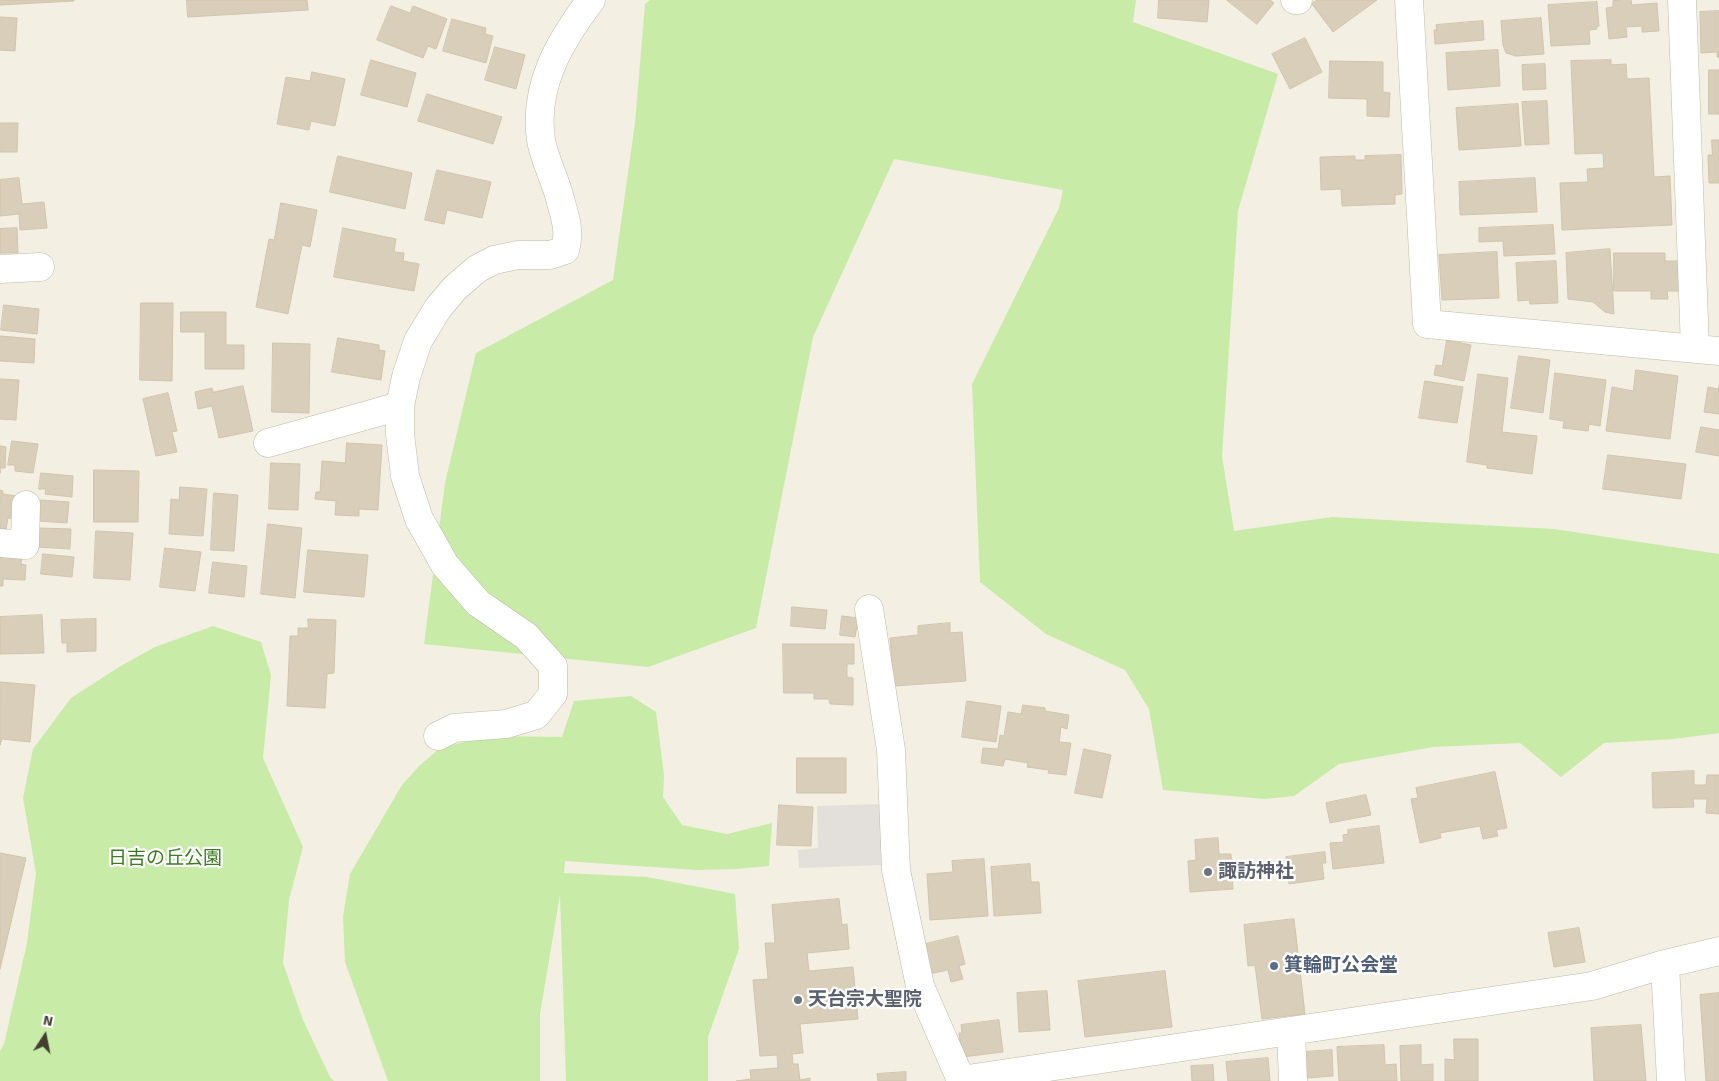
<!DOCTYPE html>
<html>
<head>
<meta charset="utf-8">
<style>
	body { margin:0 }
	#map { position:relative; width:1719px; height:1081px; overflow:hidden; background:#f3efe3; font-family:Signika,sans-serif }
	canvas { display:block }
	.north { position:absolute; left:20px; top:1011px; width:50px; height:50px; -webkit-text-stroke:4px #fff; paint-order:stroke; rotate:11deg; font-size:14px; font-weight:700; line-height:20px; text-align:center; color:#453f32 }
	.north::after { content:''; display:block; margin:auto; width:18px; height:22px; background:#453f32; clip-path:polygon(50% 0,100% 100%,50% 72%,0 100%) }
</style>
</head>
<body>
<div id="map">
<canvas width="1719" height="1081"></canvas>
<div class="north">N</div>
</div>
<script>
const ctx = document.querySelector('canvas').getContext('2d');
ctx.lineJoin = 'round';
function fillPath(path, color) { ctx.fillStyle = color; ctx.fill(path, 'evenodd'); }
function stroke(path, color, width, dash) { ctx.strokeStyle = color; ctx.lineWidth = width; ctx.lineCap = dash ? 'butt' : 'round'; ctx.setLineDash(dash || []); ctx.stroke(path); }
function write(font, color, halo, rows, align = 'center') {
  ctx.font = font + ' Signika,"Noto Sans JP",sans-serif'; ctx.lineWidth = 4.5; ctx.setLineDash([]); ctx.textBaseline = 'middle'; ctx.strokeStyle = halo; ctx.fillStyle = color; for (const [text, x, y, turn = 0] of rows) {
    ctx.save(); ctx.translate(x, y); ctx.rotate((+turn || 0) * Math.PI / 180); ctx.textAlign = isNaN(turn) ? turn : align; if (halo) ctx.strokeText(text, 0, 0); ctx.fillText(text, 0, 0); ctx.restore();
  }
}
const green = new Path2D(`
	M650,0H1136L1133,22L1278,74L1238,211L1222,456L1234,531L1332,517L1554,529L1719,554V733L1674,739L1604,743L1561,777L1520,743L1433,747L1339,764L1294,796L1265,799L1163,790L1149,709L1125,670L1046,634L980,582L972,384L1059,208L1063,190L894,159L813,337L756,628L648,667L424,644L445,483L476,353L613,280L635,123L645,4Z
	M213,626L261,642L271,675L263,758L303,847L289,900L283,963L303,1020L330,1077L334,1081H0V1051L4,1044L27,943L36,873L23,798L33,749L71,698L119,667L155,647Z
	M631,696L656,712L664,775L663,797L682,825L727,834L772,823L769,866L735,869L696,870L565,861L564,873L647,877L735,894L739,949L708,1037V1081H566L560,895L540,1014V1081H388L345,962L343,917L350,874L402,785L419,766L440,748L488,736L562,737L574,701Z`);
const parking = new Path2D(`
	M883,804L885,865L799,868L798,850L818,848L817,806Z`);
const building = new Path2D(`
	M0,0H74V1L0,5Z
	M187,0H307L308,10L188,17Z
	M1159,0H1209L1207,22L1158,18Z
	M1227,0H1270L1274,3L1257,24Z
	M1317,0H1377L1333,32L1312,4Z
	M1631,0L1632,5L1657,3L1659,31L1642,32V26L1626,27L1627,37L1609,39L1606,8L1613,7V1Z
	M1597,2L1599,26L1596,27L1597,29L1589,30L1590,44L1551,46L1548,5Z
	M391,6L410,13L413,6L447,19L436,49L428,46L423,58L377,40Z
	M1719,11V57H1717V52L1701,53L1700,12Z
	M0,17L17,18L15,51L0,50Z
	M1541,18L1544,54L1516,56L1506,53L1503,45L1501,21Z
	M452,19L486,28L485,34L493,36L486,63L443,51Z
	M1483,21L1484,40L1435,44L1434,30H1437L1436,25Z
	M1305,38L1322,72L1290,89L1272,54Z
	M495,47L525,55L516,89L485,80Z
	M1498,50L1500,86L1448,90L1446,53Z
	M371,60L416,73L407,107L361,95Z
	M1611,60V65L1626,64L1627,79L1649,78L1654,177L1670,176L1672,225L1562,230L1560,183L1588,182L1587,169L1604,168L1603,153L1575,154L1571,61Z
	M1330,61L1383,62V92L1390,93L1389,117L1367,116V99L1329,98Z
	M1545,64L1546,89L1523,90L1522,65Z
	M1709,70H1719V114H1709Z
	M312,72L345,79L335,126L311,121L309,130L277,124L286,77L310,81Z
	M427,94L502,117L493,144L418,121Z
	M1547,101L1549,144L1525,145L1522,102Z
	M1518,104L1521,146L1459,150L1456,108Z
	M0,123H18L17,152H0Z
	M1712,140H1719V183H1709L1708,155H1712Z
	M1401,155L1402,194L1395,195V204L1342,206L1341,189L1321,190L1320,157L1355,156V160H1365V156Z
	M338,156L412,173L405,209L330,192Z
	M437,170L491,182L482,218L447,210L444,224L425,220Z
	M19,178L22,204L44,202L47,228L20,230L19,214L0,216V180Z
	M1535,178L1537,212L1460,215L1459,182Z
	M281,203L317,210L310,247L302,245L288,314L256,307L269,239L274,240Z
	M1553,225L1555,254L1504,256L1503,241L1479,242V228Z
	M17,228L18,253H0V229Z
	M343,228L396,239L394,252L404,253L403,261L419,264L414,291L334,277Z
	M1610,249L1614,314L1605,312L1593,302L1568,299L1566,253Z
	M1497,252L1499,298L1442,300L1439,255Z
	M1614,253H1665V261H1680L1681,291H1667L1668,299H1651V291H1614Z
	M1556,261L1558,303L1530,304L1529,300L1518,301L1516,263Z
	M141,303H173L172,381L140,380Z
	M4,305L39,309L37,334L1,330Z
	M181,312H226V345H244V369H205V332H181Z
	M0,336L35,339L34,363L0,361Z
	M338,338L379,345V350L385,351L381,380L332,372Z
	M1447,340L1471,345L1464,381L1434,375L1436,365L1442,366Z
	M273,343L310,344L309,413L272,412Z
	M1519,356L1550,360L1543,413L1511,408Z
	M1636,370L1678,376L1670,439L1606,431L1612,387L1633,391Z
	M1555,373L1606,380L1600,426L1589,424L1588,431L1563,428L1564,421L1550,419Z
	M1478,374L1508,378L1502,432L1537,436L1532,474L1487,468V465L1467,462Z
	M0,379L19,380L16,420L0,419Z
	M1425,381L1463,387L1457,423L1419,418Z
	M243,386L253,431L219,438L212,406L198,409L195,392L212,388L213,392Z
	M1719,386V414L1704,412L1708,387L1718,389Z
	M168,393L177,431L172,432L177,452L156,456L143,399Z
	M1701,427L1719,430V456L1696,452Z
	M12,441L38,444L33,473L15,471V465H8Z
	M347,443L382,445L378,510L359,509V516L335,515L336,501L315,499L316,492H320L322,461L345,463Z
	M0,446L6,447L5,468H0V473Z
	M1608,455L1686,464L1681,499L1603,489Z
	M271,463L300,464L298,510L269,509Z
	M94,470L139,471L138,522H94Z
	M41,473L73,476L72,497L45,494L46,489H39Z
	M180,487L207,489L203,536L169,534L171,499L179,500Z
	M0,490L3,491V494L16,496L12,519L8,518L6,529L0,528Z
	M214,493L238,495L234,551L211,550Z
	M41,500L69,502L67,523L39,521Z
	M268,524L302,528L295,598L261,594Z
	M39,528L71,529L70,549L38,547Z
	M96,531L133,533L130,580L94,578Z
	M165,548L201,552L195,591L160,587Z
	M308,550L368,555L364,597L304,592Z
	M0,553L22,554L21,564L26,565L25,580L3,579V586H0Z
	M43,554L74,557L72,577L41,574Z
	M213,562L247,566L244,597L209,593Z
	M792,607L827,610L825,629L791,626Z
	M42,615L44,653L0,654V617Z
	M842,616L858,618L855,637L840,635Z
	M96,619V651L67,652V643H62L61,620Z
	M308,619L336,620L334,673L327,674L325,708L287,706L290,636H298V628H308Z
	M950,623V633L962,632L966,681L894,686L890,638L918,635V626Z
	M783,644H854V664H847V677L853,678V705L830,704L829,699H814V693H784Z
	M0,682L35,685L30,742L2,739L0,745Z
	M967,701L1001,706L996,742L962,737Z
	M1023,705L1045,708V711L1069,715L1067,729L1061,727L1059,742L1071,743L1066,775L1048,773L1049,770L1027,767L1028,763L1005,759L1003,766L981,763L983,748L998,749L1000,735L1004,736L1008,712L1021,714Z
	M1084,749L1111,755L1102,798L1075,793Z
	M797,758H846V793H797Z
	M1694,771V785H1706L1707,775H1719V814L1706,813L1707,799H1693L1694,807L1653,808L1652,773Z
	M1495,772L1507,828L1496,830L1498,836L1483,839L1480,826L1440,833L1441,838L1420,843L1411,799L1418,798L1416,788Z
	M1366,795L1371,815L1330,823L1326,803Z
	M779,805L813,807L811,846L777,845Z
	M1379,826L1384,863L1333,869L1330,843L1344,842L1343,835L1348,834V830Z
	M1218,838L1219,854H1231L1233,889L1190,892L1188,861L1196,860L1195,840Z
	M1325,852L1326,863H1322L1324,879L1289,884L1286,857Z
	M0,853L26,858L0,969Z
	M984,859L988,916L930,920L927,874L953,872L952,861Z
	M1030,864L1031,882H1039L1041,913L994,916L991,867Z
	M839,899L842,925L847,924L849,949L807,953L809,971L853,967L858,1019L800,1024L803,1053L792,1054L793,1064H798L800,1080L810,1078V1081H736L751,1079L750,1070L778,1068L777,1055L760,1056L753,980L768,979L765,943H775L772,905Z
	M1294,919L1305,1014L1262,1019L1255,965L1248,966L1244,925Z
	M1579,928L1585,962L1554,967L1548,933Z
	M958,936L965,964L959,966L963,979L951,982L948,970L929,974L922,945Z
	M1165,971L1172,1027L1085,1037L1078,981Z
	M1047,991L1050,1030L1019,1032L1017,993Z
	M1719,993V1081H1706L1700,995Z
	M999,1020L1003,1052L962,1057L959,1033H962L961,1025Z
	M1641,1025L1646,1081H1594L1591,1028Z
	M1454,1039H1478V1081H1445V1059L1454,1060Z
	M1384,1045L1385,1065L1396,1064L1397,1081H1339L1337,1047Z
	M1421,1045V1065L1433,1064V1081H1401L1400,1046Z
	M1332,1050L1333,1076L1307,1078L1305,1052Z
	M1268,1058L1270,1081H1228L1226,1062Z
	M1213,1065L1214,1081H1192L1191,1066Z
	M906,1072V1081H878L877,1074Z`);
const minor = new Path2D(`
	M1295,0H1298
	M1409,0L1427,324L1719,351
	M1682,0L1695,348
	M0,269L40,267
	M268,443L400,406
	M0,543L25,545L26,505
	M869,609L891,750L896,870L920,986L961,1080
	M438,736L454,728L506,724L536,715L553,694V666L526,636L478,603L445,565L419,519L405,476L400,434V406L406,377L418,341L438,308L455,288L477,269L494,260L518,255H550L565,250C571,231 564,214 559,195C554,177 544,158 541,140C533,86 560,41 591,0
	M1665,964L1671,1081
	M1291,1032L1293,1081
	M961,1081V1080L1592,986L1665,964L1719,951`);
const markers = [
	[1208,872,5,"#6b7280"],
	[1274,966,5,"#5c6f8a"],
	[798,1000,5,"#6b7280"]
];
const parkNames = [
	["日吉の丘公園",165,859]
];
const worshipNames = [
	["諏訪神社",1218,872],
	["天台宗大聖院",808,1000]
];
const serviceNames = [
	["箕輪町公会堂",1284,966]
];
fillPath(green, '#c8eba7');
fillPath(parking, '#e3e0dc');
fillPath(building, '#d8ceba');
stroke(building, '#d1c4aa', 1);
stroke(minor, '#bfb8a5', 29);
stroke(minor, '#fff', 28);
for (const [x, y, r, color] of markers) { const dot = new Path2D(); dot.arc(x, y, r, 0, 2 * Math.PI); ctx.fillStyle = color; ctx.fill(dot); stroke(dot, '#fff', 2); }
write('19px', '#3d7b22', '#fff', parkNames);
write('bold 19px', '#5b616d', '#fff', worshipNames, 'left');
write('bold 19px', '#4e5e75', '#fff', serviceNames, 'left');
</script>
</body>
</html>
